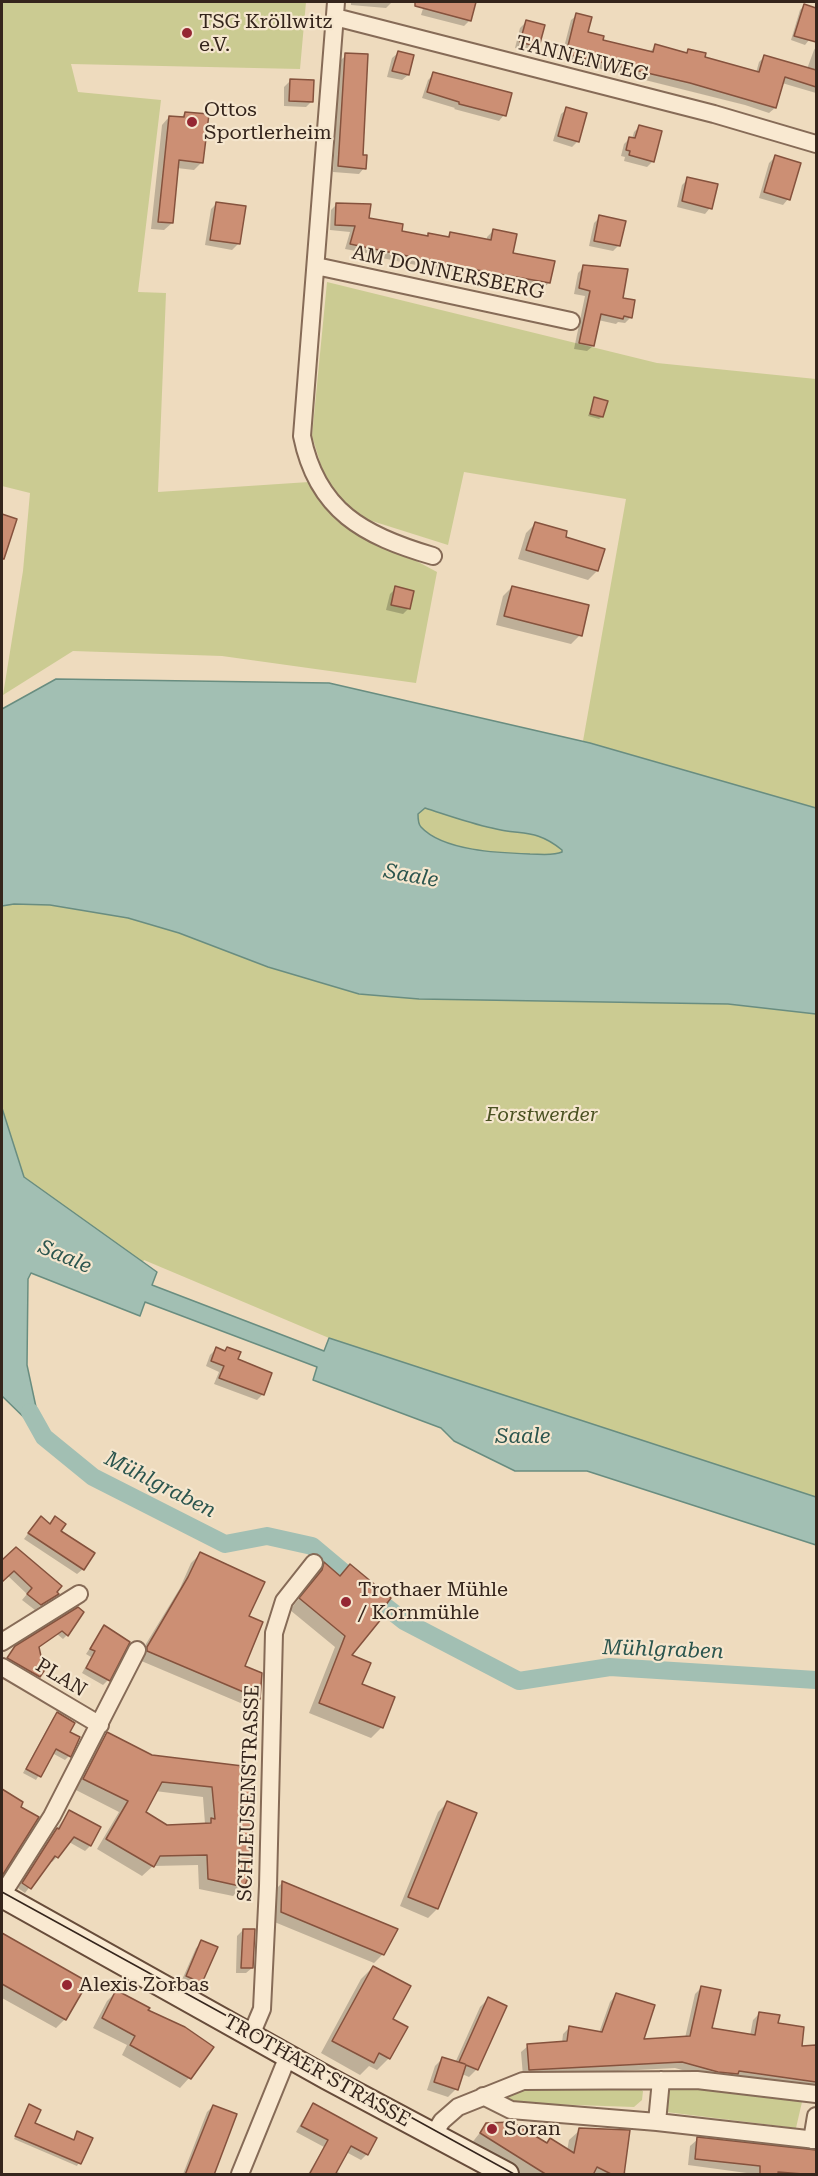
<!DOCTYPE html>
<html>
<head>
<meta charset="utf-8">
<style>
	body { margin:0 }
	#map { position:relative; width:818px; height:2176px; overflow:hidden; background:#eedbbe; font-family:"Roboto Serif",serif }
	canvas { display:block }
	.frame { position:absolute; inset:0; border:3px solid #35251c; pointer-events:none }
</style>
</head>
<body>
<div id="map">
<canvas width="818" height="2176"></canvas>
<div class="frame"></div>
</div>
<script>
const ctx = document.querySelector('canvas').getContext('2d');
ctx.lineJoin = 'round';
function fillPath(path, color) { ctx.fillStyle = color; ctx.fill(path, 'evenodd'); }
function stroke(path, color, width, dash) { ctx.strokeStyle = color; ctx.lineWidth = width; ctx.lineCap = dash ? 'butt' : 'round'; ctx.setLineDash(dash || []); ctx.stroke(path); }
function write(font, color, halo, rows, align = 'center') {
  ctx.font = font + ' "Roboto Serif",serif'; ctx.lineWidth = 4.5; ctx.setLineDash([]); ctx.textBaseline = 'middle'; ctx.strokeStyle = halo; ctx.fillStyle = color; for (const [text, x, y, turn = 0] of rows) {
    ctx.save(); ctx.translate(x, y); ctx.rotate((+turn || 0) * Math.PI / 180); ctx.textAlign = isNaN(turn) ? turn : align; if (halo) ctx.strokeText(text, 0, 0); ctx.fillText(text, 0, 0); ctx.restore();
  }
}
const green = new Path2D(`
	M2,2H306L300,69L71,64L78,92L161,100L138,292L166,293L158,492L309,482L336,518L437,572L416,683L222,656L73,651L3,695L23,571L30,493L2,486Z
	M327,282L657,363L816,379V808L583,741L626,499L464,472L448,545L353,515L328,488L312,436Z
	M456,792L816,963V1504L329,1338L144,1260L136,1273L24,1177L2,1127V901Z
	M633,2085L643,2091L642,2100L634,2107L517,2103L501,2098L519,2089Z
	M667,2088H703L802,2102L796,2128L666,2112Z`);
const water = new Path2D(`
	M56,679L329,683L590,743L816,808V1014L728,1004L419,999L359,994L268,967L179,933L128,918L50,905L14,904L2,906V709ZM425,808C447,815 469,823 492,828C522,836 535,828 562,850V852C553,856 540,854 530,854C500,853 443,851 421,827C418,824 418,819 418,814Z
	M2,1108L24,1177L157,1272L152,1285L324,1351L329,1338L816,1497V1545L587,1471H515L454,1441L441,1428L313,1380L317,1367L145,1302L140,1316L31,1273L28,1279L27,1365L42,1435L2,1396Z`);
const shadow = new Path2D(`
	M351,2H392L386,8L351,5Z
	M425,2H475L470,20L464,26L421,15Z
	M804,6L816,9L809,40L805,45L791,40L800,10Z
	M577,15L586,33L601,41L650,52L655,46L685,54L689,50L704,58L756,73L759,62L764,57L807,69L814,50L816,47V93L782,83L775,108L769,113L745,105L561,59L571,20Z
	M526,22L538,46L532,52L515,48L520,28Z
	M398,53L408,75L402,80L387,77L392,58Z
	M346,55L364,168L359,174L333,172L340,61Z
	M434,74L504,115L499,121L454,109L455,108L422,98L428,80Z
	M290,81L312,101L306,107L284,106V87Z
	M567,109L578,141L572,147L553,141L561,114Z
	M185,113L202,162L194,170L177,168L172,223L164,230L151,229L162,125L169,117L181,118Z
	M640,126L653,161L647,167L624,161L625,157L621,156L624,144L630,138L632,139L634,132Z
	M775,157L788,199L783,205L759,198L769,163Z
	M688,179L710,208L705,214L677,207L682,185Z
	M217,203L244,207L238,244L232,250L205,245L211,209Z
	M337,204L400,232L426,238L429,235L446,238L450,234L487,241V237L493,231L512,254L549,283L543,288L416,265L382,258V256L345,249L350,232L330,230L331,210Z
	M600,217L619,245L613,251L589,246L594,223Z
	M584,267L621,299L631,317L625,323L618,322L616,324L598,320L593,346L587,351L574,349L585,296L574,294L578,273Z
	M595,399L602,417L599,419L588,416Z
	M2,515L16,520L2,563Z
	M535,524L564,538L597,571L588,580L518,559L526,533Z
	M512,587L580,635L571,644L496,625L503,596Z
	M396,588L409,608L403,614L386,610L390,594Z
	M227,1348L263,1394L257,1400L214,1384L219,1372L206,1366L210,1355L216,1349L224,1352Z
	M56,1518L59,1531L83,1569L77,1574L24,1539L35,1524L49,1525Z
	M16,1549L57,1594L35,1610L22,1600L27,1594L7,1575L6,1577L2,1573V1562Z
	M200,1554L247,1617L243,1666L259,1698L250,1707L139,1660L138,1657L180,1588L191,1563Z
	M324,1564L339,1577L350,1566L349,1656L360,1685L382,1727L371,1738L309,1713L335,1647L290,1610L312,1582L314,1575Z
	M78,1609L67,1635L63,1639L57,1634L39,1647Z
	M104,1627L108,1680L103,1685L82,1673L91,1657L86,1654Z
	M16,1647L46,1666L34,1682L3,1664Z
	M57,1714L68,1732L69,1756L65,1760L52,1753L36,1780L23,1773L53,1718Z
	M108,1734L152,1756L249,1768L243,1886L233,1896L199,1889L198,1865L153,1866L142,1876L97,1849L119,1812L74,1789L98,1744ZM155,1791L203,1797L205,1824L167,1826L144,1813Z
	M2,1791L21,1802L20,1808L37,1818L2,1873Z
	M447,1803L475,1814L437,1909L428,1918L400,1906L438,1812Z
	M69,1812L99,1828L90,1846L85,1851L69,1842L57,1857L52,1862L50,1860L25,1893L18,1888L52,1835Z
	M282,1883L396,1930L383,1954L374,1963L272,1921L273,1892Z
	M243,1930L252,1968L246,1973H236L237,1936Z
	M2,1935L86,1982L65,2019L56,2028L2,1998Z
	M202,1942L201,1982L195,1988L181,1982L196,1948Z
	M373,1967L391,2020L389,2058L377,2070L369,2066L360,2075L321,2053L361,1979Z
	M702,1987L710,2029L750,2036L753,2020L760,2013L776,2025L800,2047L816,2046V2089L711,2078L675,2068L523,2076L521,2052L528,2046L562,2043L563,2034L570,2027L599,2033L610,2002L616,1995L642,2041L685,2038L695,1994Z
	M116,1992L212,2047L189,2078L180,2088L122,2055L127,2045L93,2028L107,2001Z
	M488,1999L477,2069L469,2077L462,2074L456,2089L448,2097L427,2090L435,2066L443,2058L455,2063L480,2007Z
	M314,2105L367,2154L361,2160L346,2152L335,2171L342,2174H308L324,2147L296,2132L308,2111Z
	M29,2106L33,2124L73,2141L78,2133L91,2138L77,2166L14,2139Z
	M213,2106L212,2174H183L207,2112Z
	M486,2125L567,2151L569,2140L580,2130L627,2174H520L471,2144Z
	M698,2139L816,2151V2174H754L688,2165L690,2146Z`);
const canal = new Path2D(`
	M30,1412L44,1437L93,1477L225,1544L267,1536L312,1546L343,1572
	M385,1606L404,1621L519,1681L610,1667L816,1680`);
const building = new Path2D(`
	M415,2H476L471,21L415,6Z
	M804,4L816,8V42L794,36Z
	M576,13L592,17L588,32L604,36L603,40L653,52L655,44L687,53L688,49L706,53L705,57L759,72L764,55L816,70V87L785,77L776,108L690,83L566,54Z
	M526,20L545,25L539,47L520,42Z
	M398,51L414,55L409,75L392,71Z
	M345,53L368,54L363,155H367L366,169L338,166Z
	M433,72L512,93L506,116L459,104V102L427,92Z
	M290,79L314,80L313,102L289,101Z
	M566,107L587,113L579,142L558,136Z
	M185,112L209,114L203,163L179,160L173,223L158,222L169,116L184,117Z
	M639,125L662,131L654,162L629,155L630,151L626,150L629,137L635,138Z
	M775,155L801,163L790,200L764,192Z
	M687,177L718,184L712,209L682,201Z
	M216,202L246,206L240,244L210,240Z
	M336,203L371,204L369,218L403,224L402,231L428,236V233L449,237L450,232L491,240L493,229L517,234L513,253L555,261L550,283L460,267L350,244L355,226L335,225Z
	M599,215L626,221L620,246L594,241Z
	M583,265L628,269L623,298L635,300L632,318L624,316L623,319L601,314L594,346L579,343L590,291L579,288Z
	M594,397L608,401L603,417L590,414Z
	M2,514L17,519L4,559H2Z
	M535,522L567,531L566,537L605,549L598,571L526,550Z
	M395,586L414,591L410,609L391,605Z
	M512,586L589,605L582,636L504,616Z
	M216,1347L225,1351L227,1347L241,1352L238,1359L272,1373L264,1395L219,1378L224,1366L211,1361Z
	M41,1516L50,1524L55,1516L66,1524L61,1531L95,1553L84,1570L28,1533Z
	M16,1547L62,1586L57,1592L59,1594L41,1605L27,1594L32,1588L14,1571L2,1582V1560Z
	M200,1552L265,1582L249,1616L263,1622L245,1666L262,1673L260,1699L147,1651V1647L188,1577Z
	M324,1562L340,1576L350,1564L391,1598L378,1615L382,1618L352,1655L371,1663L362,1684L395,1697L383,1728L319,1703L345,1636L299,1598L322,1570Z
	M78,1607L84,1612L68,1636L62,1631L39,1647L42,1661L48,1665L40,1677L7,1658L15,1646Z
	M104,1625L130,1642L110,1681L86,1668L95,1651L90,1649Z
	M57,1712L75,1723L70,1732L80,1737L71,1757L56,1749L41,1777L26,1769Z
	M107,1732L152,1755L251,1767L253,1867L244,1887L208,1879L207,1855L160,1856L154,1867L106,1839L128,1801L83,1779ZM162,1782L212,1787L215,1819L211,1818V1823L167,1825L146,1812Z
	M2,1789L23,1802L21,1807L39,1817L2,1876Z
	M447,1801L477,1813L438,1909L408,1897Z
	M69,1810L101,1827L91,1846L74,1837L58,1858L55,1856L31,1889L22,1883L57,1828L59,1829Z
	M282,1881L398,1929L384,1955L281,1912Z
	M243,1929H255L253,1968H241Z
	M2,1933L88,1982L66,2020L2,1984Z
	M201,1940L218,1947L202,1983L186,1976Z
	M373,1966L411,1986L393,2019L408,2027L390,2059L379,2053L374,2063L332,2041Z
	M701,1986L721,1990L712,2028L755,2035L759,2012L780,2015L778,2023L804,2027L802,2046L816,2045V2082L739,2071L738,2074L718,2072L682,2062L529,2070L527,2044L567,2041L569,2026L602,2032L616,1993L655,2005L644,2039L690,2036Z
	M116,1990L150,2008L148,2010L185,2027L214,2047L191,2079L130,2045L135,2036L102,2018Z
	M488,1997L507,2006L478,2070L466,2065L458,2090L434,2082L442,2057L465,2064L459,2062Z
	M313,2103L377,2138L368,2155L351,2146L335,2175H309L328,2140L301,2126Z
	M29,2104L41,2110L35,2123L74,2140L77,2131L93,2138L81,2164L15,2136Z
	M213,2105L237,2114L214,2175H185Z
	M512,2122L547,2143L550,2138L574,2153L579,2128L630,2130L624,2175H613L597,2167L593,2175H547L480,2133L486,2123Z
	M697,2137L816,2150V2175L778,2172L779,2175H760V2166L695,2159Z`);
const minor = new Path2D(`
	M336,2L302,436C317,511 364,536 433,556
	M335,17L714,114L816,144
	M316,266L571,321
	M2,1642L79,1594
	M2,1667L100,1725
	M2,1895L52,1816L137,1650
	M251,2035L262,2009L268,1886L274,1633L284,1601L314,1563
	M483,2096L511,2110L657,2122L816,2140
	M657,2122L661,2080
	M433,2135L442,2121L458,2107L523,2081L697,2080L816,2094
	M812,2140L816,2116
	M240,2174L288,2056`);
const secondary = new Path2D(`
	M2,1896L327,2078L507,2174`);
const tram = new Path2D(`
	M2,1892L514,2174`);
const markers = [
	[187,33,6,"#952733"],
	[192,122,6,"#952733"],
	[346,1602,6,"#952733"],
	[67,1985,6,"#952733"],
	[492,2129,6,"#952733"]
];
const poiNames = [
	["TSG Kröllwitz",199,22],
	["e.V.",199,45],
	["Ottos",204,110],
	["Sportlerheim",204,133],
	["Trothaer Mühle",358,1590],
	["/ Kornmühle",358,1613],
	["Alexis Zorbas",79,1985],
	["Soran",504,2129]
];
const streetNames = [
	["TANNENWEG",582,59,14],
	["AM DONNERSBERG",448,273,12],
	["PLAN",61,1678,31],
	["SCHLEUSENSTRASSE",249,1793,-88],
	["TROTHAER STRASSE",317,2071,29]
];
const parkNames = [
	["Forstwerder",542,1115]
];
const waterNames = [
	["Saale",411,876,10],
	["Saale",65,1257,23],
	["Saale",523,1437],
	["Mühlgraben",160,1485,27],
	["Mühlgraben",663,1650,2]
];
fillPath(green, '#cbcb92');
fillPath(water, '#a2bfb3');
stroke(water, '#698d80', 1.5);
fillPath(shadow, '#0003');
stroke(canal, '#a2bfb3', 18);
fillPath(building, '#cc8f74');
stroke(building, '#85523d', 1.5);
stroke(minor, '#866b57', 20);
stroke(secondary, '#674c3a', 26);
stroke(minor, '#f9e9d1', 16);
stroke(secondary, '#f9e9d1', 22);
stroke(tram, '#35251c', 1.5);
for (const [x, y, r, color] of markers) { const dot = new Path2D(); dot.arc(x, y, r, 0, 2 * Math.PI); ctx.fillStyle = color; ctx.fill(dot); stroke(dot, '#f5e6ce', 2); }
write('20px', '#35251c', '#f5e6ce', poiNames, 'left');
write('20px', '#35251c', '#f5e6ce', streetNames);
write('italic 20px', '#4b5222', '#f5e6ce', parkNames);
write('italic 21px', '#2b554e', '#f5e6ce', waterNames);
</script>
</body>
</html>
